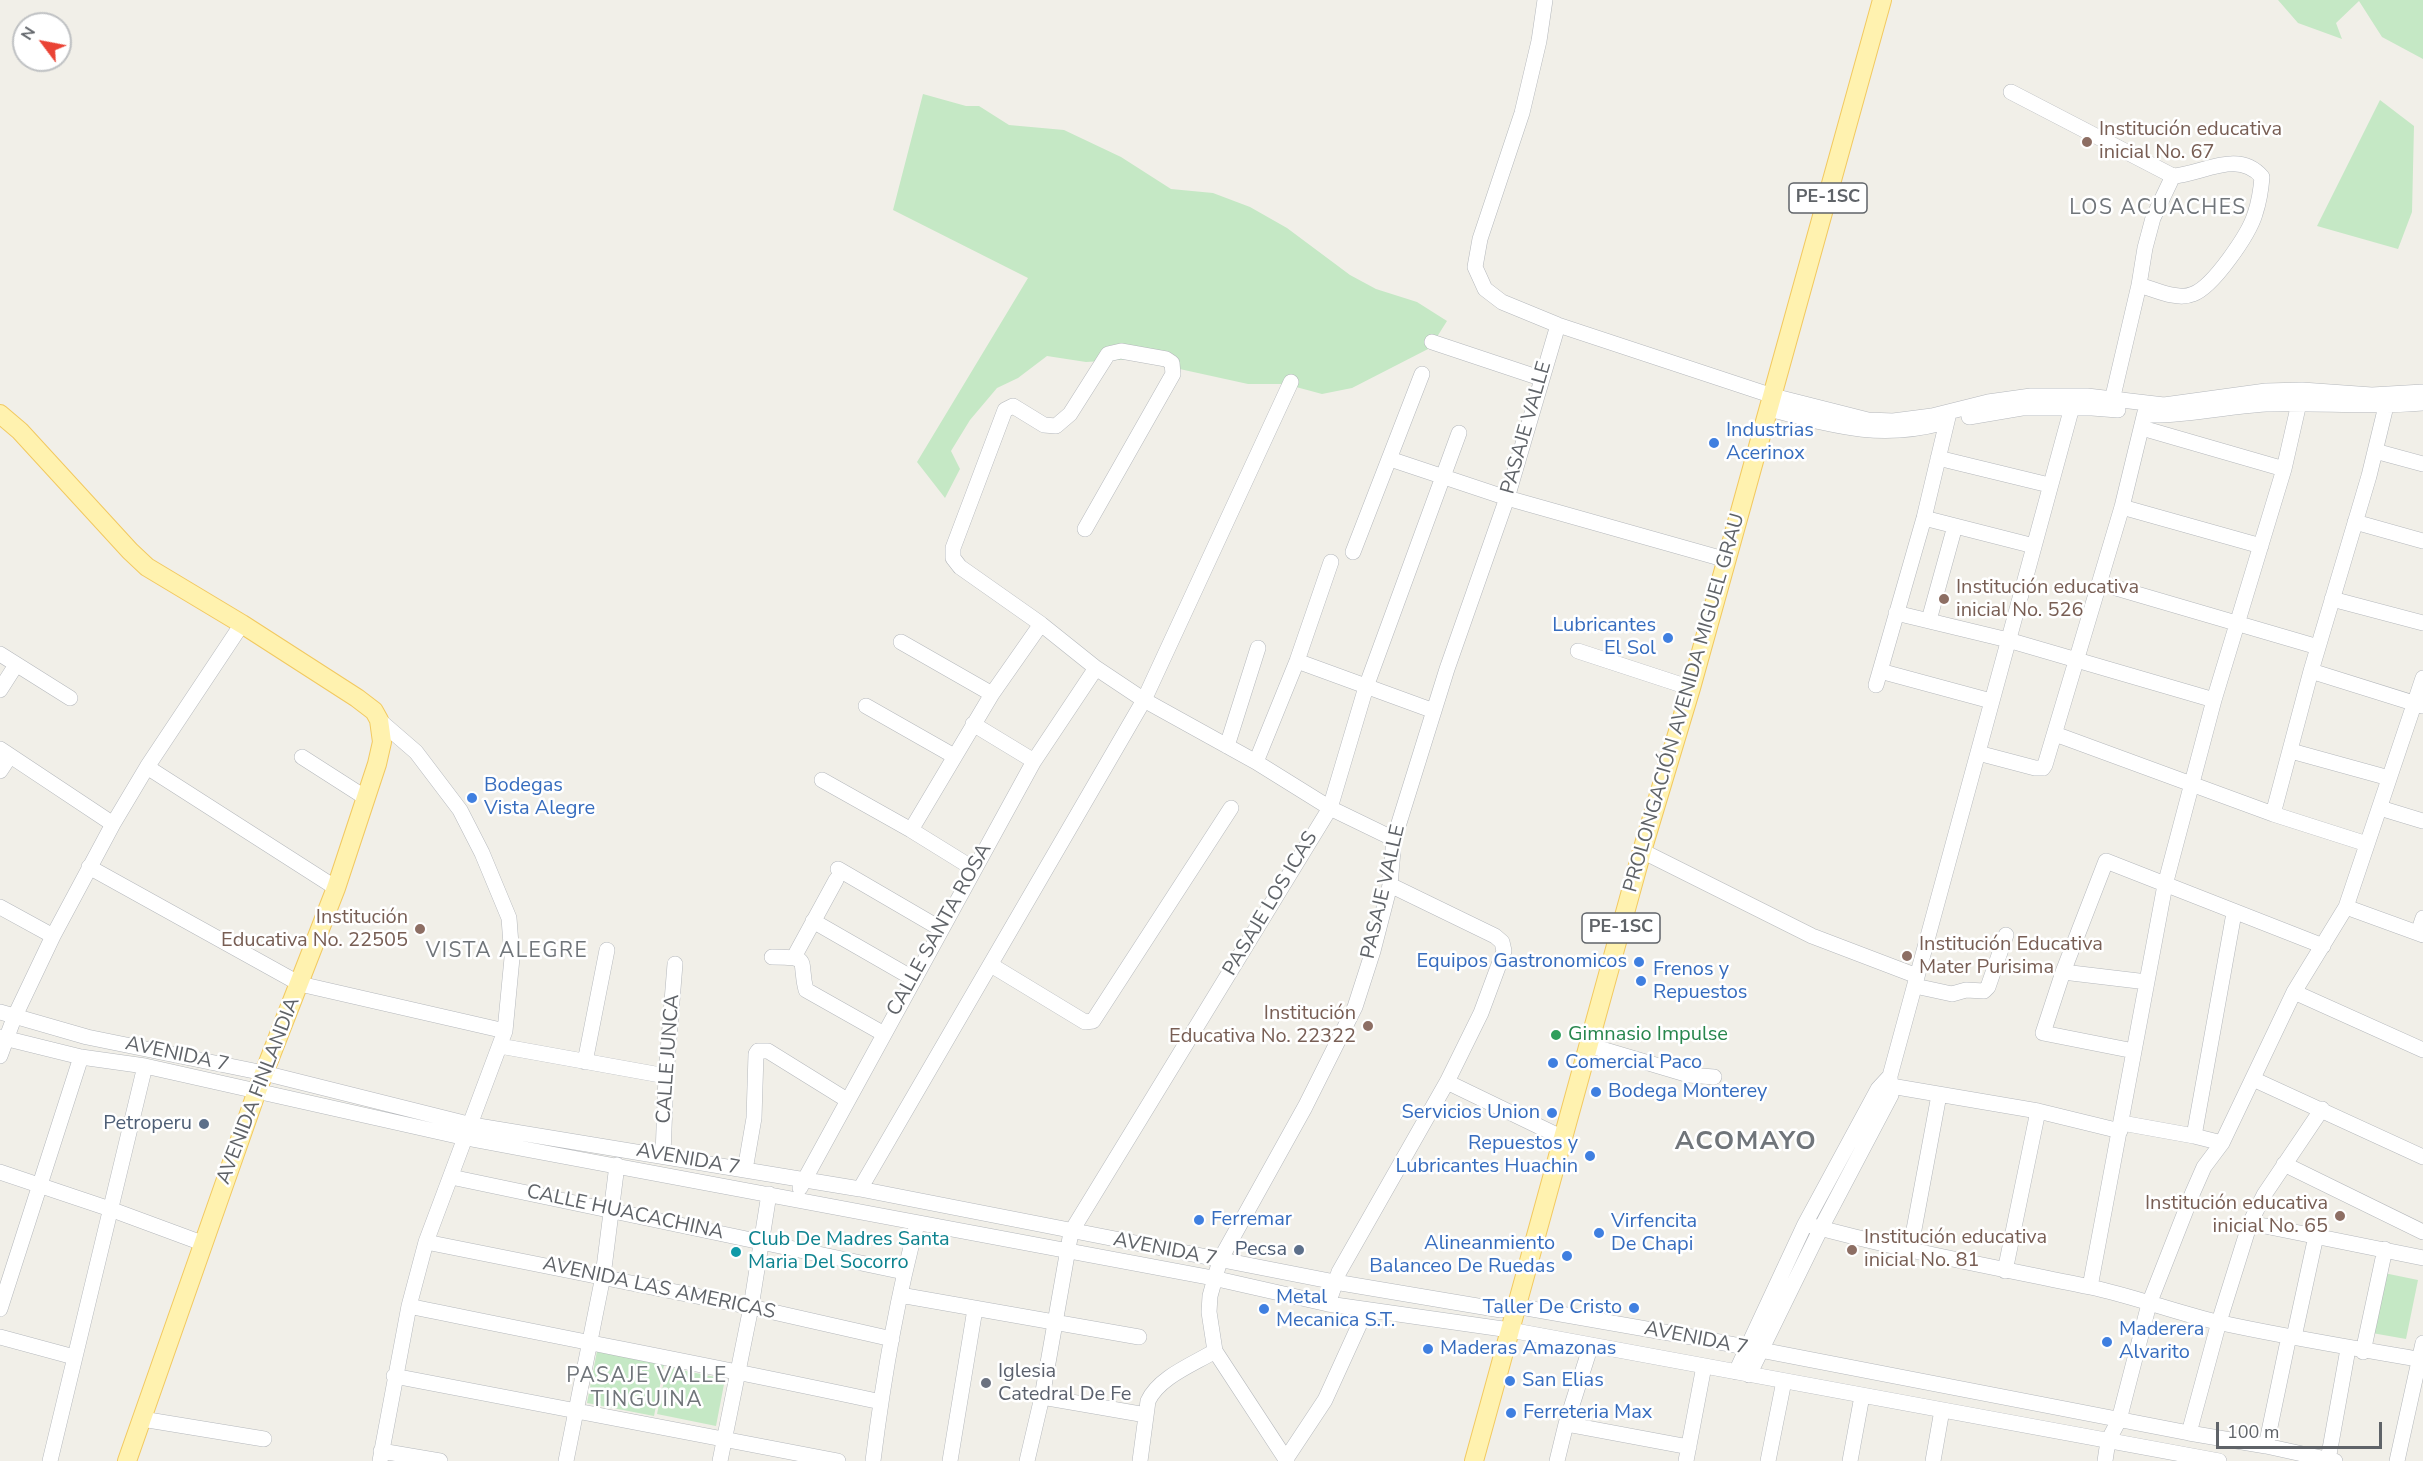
<!DOCTYPE html>
<html>
<head>
<meta charset="utf-8">
<style>
	body { margin:0 }
	#map { position:relative; width:2423px; height:1461px; overflow:hidden; background:#f1efe8; font-family:"Nunito Sans",sans-serif }
	canvas { display:block }
	.north { position:absolute; left:12px; top:12px; width:60px; height:60px; box-sizing:border-box; background:#fff; border:2px solid #bfc1c3; border-radius:50%; rotate:302deg; font-size:16px; font-weight:700; line-height:24px; text-align:center; color:#5f6368 }
	.north::after { content:''; display:block; margin:auto; width:21px; height:27px; background:#ea4335; clip-path:polygon(50% 0,100% 100%,50% 72%,0 100%) }
	.scale { position:absolute; left:2216px; top:1422px; width:166px; height:27px; box-sizing:border-box; border:3px solid #5f6368; border-top:0; padding-left:8px; font-size:18px; line-height:21px; white-space:nowrap; color:#5f6368; -webkit-text-stroke:4px #fff; paint-order:stroke }
</style>
</head>
<body>
<div id="map">
<canvas width="2423" height="1461"></canvas>
<div class="north">N</div>
<div class="scale">100 m</div>
</div>
<script>
const ctx = document.querySelector('canvas').getContext('2d');
ctx.lineJoin = 'round';
function fillPath(path, color) { ctx.fillStyle = color; ctx.fill(path, 'evenodd'); }
function stroke(path, color, width, dash) { ctx.strokeStyle = color; ctx.lineWidth = width; ctx.lineCap = dash ? 'butt' : 'round'; ctx.setLineDash(dash || []); ctx.stroke(path); }
function write(font, color, halo, rows, align = 'center') {
  ctx.font = font + ' "Nunito Sans",sans-serif'; ctx.lineWidth = 5; ctx.setLineDash([]); ctx.textBaseline = 'middle'; ctx.strokeStyle = halo; ctx.fillStyle = color; for (const [text, x, y, turn = 0] of rows) {
    ctx.save(); ctx.translate(x, y); ctx.rotate((+turn || 0) * Math.PI / 180); ctx.textAlign = isNaN(turn) ? turn : align; if (halo) ctx.strokeText(text, 0, 0); ctx.fillText(text, 0, 0); ctx.restore();
  }
}
const green = new Path2D(`
	M2278,0H2423V59L2382,37L2359,1L2336,23L2342,39L2298,23Z
	M923,94L966,106H979L1009,125L1064,130L1121,157L1171,189L1213,193L1250,207L1287,228L1350,275L1376,289L1417,302L1447,321L1430,348L1352,388L1322,394L1285,384H1248L1134,359L1086,362L1047,356L1018,378L997,388L970,420L951,451L960,469L945,498L917,462L1028,278L893,210Z
	M2380,100L2414,126L2412,212L2398,249L2317,226Z
	M2384,1273L2418,1280L2406,1339L2372,1333Z
	M597,1351L664,1365L654,1416L587,1403Z
	M667,1367L725,1379L716,1426L657,1414Z`);
const minor = new Path2D(`
	M1545,0L1539,41L1522,113L1480,239L1475,267L1485,289L1502,302L1558,325L1773,396L1868,420L1893,421L1932,416L1988,402L2031,396H2087L2164,405L2266,391L2302,390L2372,395L2423,392
	M2011,92L2173,176C2203,174 2238,149 2262,177C2261,190 2259,202 2255,214C2249,234 2213,287 2193,294C2177,301 2154,289 2139,285
	M1432,342L1540,378
	M1769,409C1832,425 1878,440 1942,423
	M2110,409L2139,285L2145,248L2153,218L2173,176
	M2150,415C2189,416 2227,406 2266,404C2318,402 2371,408 2423,403
	M1969,417L2022,408H2092L2118,410
	M2142,428L2284,469
	M2375,451L2423,464
	M1938,458L2049,485
	M1390,459L1507,498L1727,560
	M2122,507L2261,546
	M1924,518L2034,546
	M2355,522L2423,541
	M1085,529L1173,374L1172,363L1166,359L1121,351L1108,354L1070,414L1056,426L1044,425L1013,406L1005,410L953,548V558L960,567L1041,624L1096,668L1144,700L1256,762L1330,808L1394,839
	M1353,552L1422,374
	M2099,583L2318,647
	M2332,599L2423,623
	M1896,613L2008,640L2214,700
	M1929,620L1955,526
	M901,642L992,694
	M1578,651L1691,688
	M0,654L70,698
	M1297,661L1434,711
	M1880,671L1991,701
	M2311,671L2423,706
	M1876,685L1924,518L1949,413
	M0,690L16,665
	M866,706L954,756
	M379,720L416,752L460,810L482,853L509,918L512,958L505,1031L426,1242L409,1306L380,1461
	M973,724L1034,761
	M2055,734L2273,814L2367,844
	M1227,746L1258,648
	M0,749L113,824
	M2291,751L2389,778
	M1978,753L2035,768H2043L2045,765L2122,507L2147,404
	M302,757L366,798
	M1256,762L1297,661L1331,562
	M147,767L336,888
	M0,771L10,756
	M822,780L911,830L974,869
	M2380,808L2423,821
	M2273,814L2311,671L2369,476L2386,406
	M911,830L992,694L1041,624
	M1642,851L1812,936L1917,976
	M89,867L300,984L505,1031
	M838,869L941,929
	M0,907L53,936
	M2346,907L2423,935
	M813,921L914,979
	M2418,933L2423,918
	M772,957C813,957 798,960 806,990L884,1034
	M794,957L836,880
	M991,965L1085,1022L1093,1021L1231,808
	M2063,972L2147,982
	M1915,986L1952,994L1966,990L1984,991L1988,987L2006,935
	M2294,992L2423,1050
	M0,1012L87,1037L264,1073L472,1125L860,1189L1335,1282L1501,1310L1515,1306L1709,1340L2189,1433L2266,1446L2335,1461
	M0,1037L81,1057L145,1066L466,1138L1213,1278L1328,1304L1510,1330L2219,1461
	M1588,1045L1689,1075L1714,1077
	M500,1046L666,1076
	M2134,1051L2043,1033L2063,972L2106,861L2323,946
	M0,1056L14,1018L53,936L113,824L147,767L242,624
	M585,1062L607,950
	M2253,1079L2423,1157
	M1447,1082L1563,1138
	M1891,1086L2038,1111L2120,1131
	M2122,1123L2194,1136L2222,1143
	M2194,1136L2234,913
	M663,1155L666,1076L675,964
	M2284,1164L2423,1232
	M745,1170L754,1118L756,1054L758,1051H768L847,1100
	M0,1172L110,1209L202,1243
	M451,1177L904,1272
	M800,1188L1034,761L1096,668
	M860,1189L1144,700L1291,382
	M2250,1223L2423,1258
	M1805,1224C1899,1250 1994,1267 2090,1287C2133,1296 2174,1312 2217,1322C2285,1337 2354,1348 2423,1360
	M426,1242L751,1307L892,1339
	M1910,1251L1939,1095
	M2005,1271L2038,1111
	M2090,1287L2165,885L2214,700L2284,469L2302,390
	M900,1295L1139,1337
	M1328,1304L1339,1272L1447,1082L1481,1013L1504,951L1502,942L1495,936L1390,885
	M409,1306C566,1339 724,1368 881,1402
	M0,1309L81,1057
	M0,1337L74,1357
	M2294,1337L2316,1236
	M2363,1352L2385,1249
	M1736,1372L1805,1224L1878,1089L1890,1076
	M1749,1375L1821,1228L1891,1095L1890,1076L2075,396
	M394,1376L838,1461
	M1042,1397L1146,1415
	M142,1419L264,1439
	M1566,1424L1689,1447
	M2189,1433L2219,1322L2250,1223L2264,1195L2322,1109
	M2266,1446L2289,1336
	M381,1451L440,1461
	M1286,1459L1325,1400L1366,1310
	M2328,1460L2348,1349
	M50,1461L145,1066
	M566,1461L603,1276L617,1165
	M720,1461L751,1307L769,1194
	M873,1461C883,1381 896,1301 917,1224
	M950,1461L975,1309
	M1027,1461L1042,1397L1071,1232L1330,808L1366,687L1459,433
	M1140,1461L1148,1401C1159,1377 1194,1364 1215,1351
	M1287,1461L1215,1351L1209,1312L1210,1296L1220,1260L1305,1107L1355,1007L1373,951L1390,885L1394,839L1447,669L1507,498L1558,325
	M1557,1461L1566,1424L1591,1345
	M1686,1461L1704,1366
	M1768,1461L1784,1381
	M1850,1461L1862,1396
	M1933,1461L1942,1410
	M2105,1461L2108,1441L2119,1420L2149,1304L2193,1192L2204,1167L2222,1143L2294,992L2346,907L2423,678
	M2397,1461L2423,1343`);
const major = new Path2D(`
	M0,414L20,431L130,551L147,567L242,624L357,698L374,711L379,720L382,742L377,764L336,888L257,1091L127,1461
	M1474,1461L1642,851L1691,688L1882,0`);
const markers = [
	[2087,142,6,"#8d6e63"],
	[1714,443,6,"#3f7fe0"],
	[1944,599,6,"#8d6e63"],
	[1668,638,6,"#3f7fe0"],
	[472,798,6,"#3f7fe0"],
	[420,929,6,"#8d6e63"],
	[1907,956,6,"#8d6e63"],
	[1639,962,6,"#3f7fe0"],
	[1641,981,6,"#3f7fe0"],
	[1368,1026,6,"#8d6e63"],
	[1556,1035,6,"#2e9e5b"],
	[1553,1063,6,"#3f7fe0"],
	[1596,1092,6,"#3f7fe0"],
	[1552,1113,6,"#3f7fe0"],
	[204,1124,6,"#5c6f8a"],
	[1590,1156,6,"#3f7fe0"],
	[2340,1216,6,"#8d6e63"],
	[1199,1220,6,"#3f7fe0"],
	[1599,1233,6,"#3f7fe0"],
	[1299,1250,6,"#5c6f8a"],
	[1852,1250,6,"#8d6e63"],
	[736,1252,6,"#0f9aa8"],
	[1567,1256,6,"#3f7fe0"],
	[1634,1308,6,"#3f7fe0"],
	[1264,1309,6,"#3f7fe0"],
	[2107,1342,6,"#3f7fe0"],
	[1428,1349,6,"#3f7fe0"],
	[1510,1381,6,"#3f7fe0"],
	[986,1383,6,"#6b7280"],
	[1511,1413,6,"#3f7fe0"]
];
const shields = [
	[1828,198,78],
	[1621,928,78]
];
const shieldNames = [
	["PE-1SC",1828,198],
	["PE-1SC",1621,928]
];
const educationNames = [
	["Institución educativa",2099,130],
	["inicial No. 67",2099,153],
	["Institución educativa",1956,588],
	["inicial No. 526",1956,611],
	["Institución",408,918,"right"],
	["Educativa No. 22505",408,941,"right"],
	["Institución Educativa",1919,945],
	["Mater Purisima",1919,968],
	["Institución",1356,1014,"right"],
	["Educativa No. 22322",1356,1037,"right"],
	["Institución educativa",2328,1204,"right"],
	["inicial No. 65",2328,1227,"right"],
	["Institución educativa",1864,1238],
	["inicial No. 81",1864,1261]
];
const streetNames = [
	["PASAJE VALLE",1527,428,-74],
	["PROLONGACIÓN AVENIDA MIGUEL GRAU",1685,703,-74],
	["PASAJE VALLE",1384,892,-77],
	["PASAJE LOS ICAS",1271,904,-59],
	["CALLE SANTA ROSA",940,930,-61],
	["AVENIDA 7",177,1055,12],
	["CALLE JUNCA",669,1059,-86],
	["AVENIDA FINLANDIA",259,1091,-69],
	["AVENIDA 7",688,1160,10],
	["CALLE HUACACHINA",625,1213,12],
	["AVENIDA 7",1165,1250,11],
	["AVENIDA LAS AMERICAS",659,1289,12],
	["AVENIDA 7",1696,1339,11]
];
const shopNames = [
	["Industrias",1726,431],
	["Acerinox",1726,454],
	["Lubricantes",1656,626,"right"],
	["El Sol",1656,649,"right"],
	["Bodegas",484,786],
	["Vista Alegre",484,809],
	["Equipos Gastronomicos",1627,962,"right"],
	["Frenos y",1653,970],
	["Repuestos",1653,993],
	["Comercial Paco",1565,1063],
	["Bodega Monterey",1608,1092],
	["Servicios Union",1540,1113,"right"],
	["Repuestos y",1578,1144,"right"],
	["Lubricantes Huachin",1578,1167,"right"],
	["Ferremar",1211,1220],
	["Virfencita",1611,1222],
	["De Chapi",1611,1245],
	["Alineanmiento",1555,1244,"right"],
	["Balanceo De Ruedas",1555,1267,"right"],
	["Metal",1276,1298],
	["Mecanica S.T.",1276,1321],
	["Taller De Cristo",1622,1308,"right"],
	["Maderera",2119,1330],
	["Alvarito",2119,1353],
	["Maderas Amazonas",1440,1349],
	["San Elias",1522,1381],
	["Ferreteria Max",1523,1413]
];
const leisureNames = [
	["Gimnasio Impulse",1568,1035]
];
const serviceNames = [
	["Petroperu",192,1124],
	["Pecsa",1287,1250]
];
const cultureNames = [
	["Club De Madres Santa",748,1240],
	["Maria Del Socorro",748,1263]
];
const worshipNames = [
	["Iglesia",998,1372],
	["Catedral De Fe",998,1395]
];
const neighbourhoodNames = [
	["LOS ACUACHES",2158,209],
	["VISTA ALEGRE",507,952],
	["PASAJE VALLE",647,1377],
	["TINGUINA",647,1401]
];
const districtNames = [
	["ACOMAYO",1746,1143]
];
fillPath(green, '#c5e8c5');
stroke(minor, '#b5b8bc', 16);
stroke(major, '#f2c960', 20);
stroke(minor, '#fff', 15);
stroke(major, '#fff2af', 18);
for (const [x, y, r, color] of markers) { const dot = new Path2D(); dot.arc(x, y, r, 0, 2 * Math.PI); ctx.fillStyle = color; ctx.fill(dot); stroke(dot, '#fff', 2); }
for (const [x, y, w] of shields) { const box = new Path2D(); box.roundRect(x - w / 2, y - 15, w, 30, 4.5); ctx.fillStyle = '#fff'; ctx.fill(box); stroke(box, '#5f6368', 1.5); }
write('bold 18px', '#5f6368', null, shieldNames);
write('20px', '#785e54', '#fff', educationNames, 'left');
write('20px', '#5f6368', '#fff', streetNames);
write('20px', '#366cbe', '#fff', shopNames, 'left');
write('20px', '#27864d', '#fff', leisureNames, 'left');
write('20px', '#4e5e75', '#fff', serviceNames, 'right');
write('20px', '#0d838f', '#fff', cultureNames, 'left');
write('20px', '#5b616d', '#fff', worshipNames, 'left');
ctx.letterSpacing = '1.5px';
write('21px', '#70757a', '#fff', neighbourhoodNames);
ctx.letterSpacing = '0px';
ctx.letterSpacing = '1.5px';
write('bold 26px', '#70757a', '#fff', districtNames);
ctx.letterSpacing = '0px';
</script>
</body>
</html>
